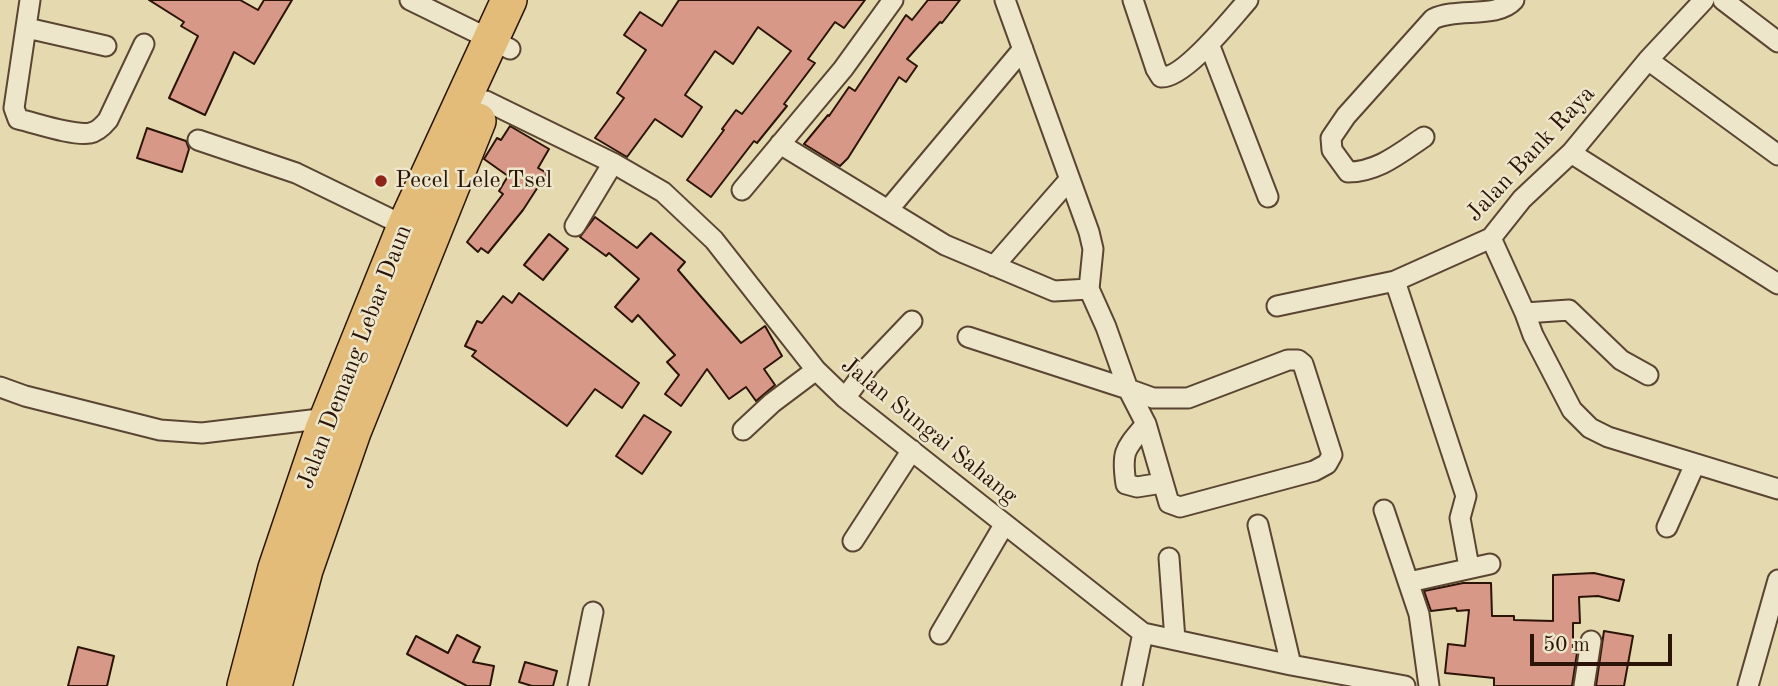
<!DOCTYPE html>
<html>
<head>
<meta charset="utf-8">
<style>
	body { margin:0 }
	#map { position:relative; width:1778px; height:686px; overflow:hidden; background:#e4d9af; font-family:"Old Standard TT",serif }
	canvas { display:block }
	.scale { position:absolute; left:1530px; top:634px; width:142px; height:32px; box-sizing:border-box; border:4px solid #2b1407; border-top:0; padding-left:9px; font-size:21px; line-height:24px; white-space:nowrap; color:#2b1407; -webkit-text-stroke:5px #ede6cb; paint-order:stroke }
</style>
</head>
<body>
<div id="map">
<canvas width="1778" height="686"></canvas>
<div class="scale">50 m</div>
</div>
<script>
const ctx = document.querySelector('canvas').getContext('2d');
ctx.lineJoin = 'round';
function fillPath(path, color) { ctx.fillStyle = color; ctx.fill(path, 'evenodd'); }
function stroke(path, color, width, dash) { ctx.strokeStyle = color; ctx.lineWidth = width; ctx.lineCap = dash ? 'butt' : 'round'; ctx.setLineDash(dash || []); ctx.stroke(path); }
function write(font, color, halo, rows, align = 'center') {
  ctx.font = font + ' "Old Standard TT",serif'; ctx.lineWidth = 5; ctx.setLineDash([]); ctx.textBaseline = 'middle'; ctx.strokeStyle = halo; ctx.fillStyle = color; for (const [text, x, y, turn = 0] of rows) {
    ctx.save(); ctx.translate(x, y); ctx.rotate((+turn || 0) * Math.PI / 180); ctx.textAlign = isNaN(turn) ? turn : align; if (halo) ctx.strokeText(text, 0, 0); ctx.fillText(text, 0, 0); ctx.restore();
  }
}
const building = new Path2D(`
	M149,0H240L258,10L264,0H292L254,64L234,52L205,115L169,98L198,36L181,26L184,22Z
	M679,0H865L844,28L835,22L808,59L815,63L784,104L787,106L757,143L754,141L711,197L687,180L724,130L722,129L736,110L742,114L791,51L758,27L733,64L715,51L685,95L702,107L682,137L655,119L627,157L595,138L624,98L617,93L646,50L624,35L640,12L662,26Z
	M928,0H960L942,23L940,22L907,59L917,66L906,82L899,77L848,158L840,166L804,144L828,115L829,116L849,87L855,91L906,15L912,20Z
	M510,126L549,149L538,168L547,173L523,210L488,253L481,248L478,252L467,242L503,194L499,191L508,176L484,159L497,138L501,140Z
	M147,128L186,141L189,149L182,172L137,158Z
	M595,217L637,248L651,233L685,262L678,270L741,343L765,326L782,356L764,369L775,385L756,401L746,387L729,399L707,369L681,406L665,394L679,375L667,362L675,355L638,315L632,322L615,307L639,279L609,253L606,256L580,237Z
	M549,234L568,249L543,280L524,265Z
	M519,293L639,383L622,408L595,389L567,426L472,356L476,351L465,346L477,321L482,323L503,296L512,303Z
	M644,415L671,432L642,474L616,456Z
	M1594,573L1624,580L1619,601L1598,596L1579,597L1580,623H1573V653H1577L1572,686H1494V678L1445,673L1448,644L1465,646L1469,610L1457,611L1456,608L1431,611L1424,591L1463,583H1491L1492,616H1514V620L1553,621V575Z
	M1604,631L1633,636L1624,686H1596Z
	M457,635L480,647L473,662L494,666L490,686H467L407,654L416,636L448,653Z
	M78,647L114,656L107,686H68Z
	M525,662L557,671L553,686H532L519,682Z`);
const street = new Path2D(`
	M30,0L14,108L18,119C36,123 72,136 90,133C97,132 103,126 108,120L144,44
	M410,0L510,49
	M1133,0L1156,69L1161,77C1184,79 1232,18 1248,0
	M1723,0L1778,42
	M27,28L106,46
	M1209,44L1268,197
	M1648,60L1778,155
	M486,101L613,163L663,192L714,240L816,370L845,398L1143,633L1291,665L1405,686
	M1424,137C1400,153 1378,172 1348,172L1332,150L1331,138L1346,116L1433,19C1457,7 1497,19 1514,0
	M198,140L296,173L405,226
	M780,144L945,245L1054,291L1089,289
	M1571,153L1778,284
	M742,190L843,69L893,0
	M888,210L1023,49
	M575,226L613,163
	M1491,238L1525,313L1533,335L1572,410L1590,428L1608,437L1778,489
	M994,266L1069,180
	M1395,281L1466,496L1460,518L1469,567
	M1277,306L1395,281L1491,238L1522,199L1571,153L1648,60L1704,0
	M1525,313L1569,310L1621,360L1648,375
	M968,337L1128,389L1153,398H1188L1288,360H1298L1303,364L1332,455L1327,464L1314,471L1180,507L1169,503L1146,424L1128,389L1106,327L1089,289L1093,249L1089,232L1005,0
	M0,387L25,396L160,430L202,433L328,418
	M845,398L869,366L912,321
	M1146,424C1125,449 1121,451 1126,484L1137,487L1162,483
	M743,430L772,403L816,370
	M1384,510L1419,614L1429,686
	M1258,525L1291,665
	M1667,527L1695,464
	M853,541L912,450
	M1169,558L1175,640
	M1409,582L1490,564
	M940,634L1004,525
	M578,686L593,612
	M1132,686L1143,633
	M1584,686L1591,641
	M1748,686L1778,580`);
const highway = new Path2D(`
	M245,686L276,568L323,429L405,226L509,0
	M274,686L305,570L353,432L478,121`);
const markers = [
	[381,181,7,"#8f2418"]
];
const streetNames = [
	["Jalan Bank Raya",1531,154,-47],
	["Jalan Demang Lebar Daun",355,357,-69],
	["Jalan Sungai Sahang",929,431,39]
];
const poiNames = [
	["Pecel Lele Tsel",395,181]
];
fillPath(building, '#d89888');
stroke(building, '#2b1407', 2);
stroke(street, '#594531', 23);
stroke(highway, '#2b1407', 38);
stroke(street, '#ede6cb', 19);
stroke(highway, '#e2bc78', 35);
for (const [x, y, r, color] of markers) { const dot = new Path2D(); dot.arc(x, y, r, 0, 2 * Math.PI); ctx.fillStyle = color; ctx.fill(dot); stroke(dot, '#ede6cb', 2.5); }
write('24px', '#2b1407', '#ede6cb', streetNames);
write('24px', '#2b1407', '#ede6cb', poiNames, 'left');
</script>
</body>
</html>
